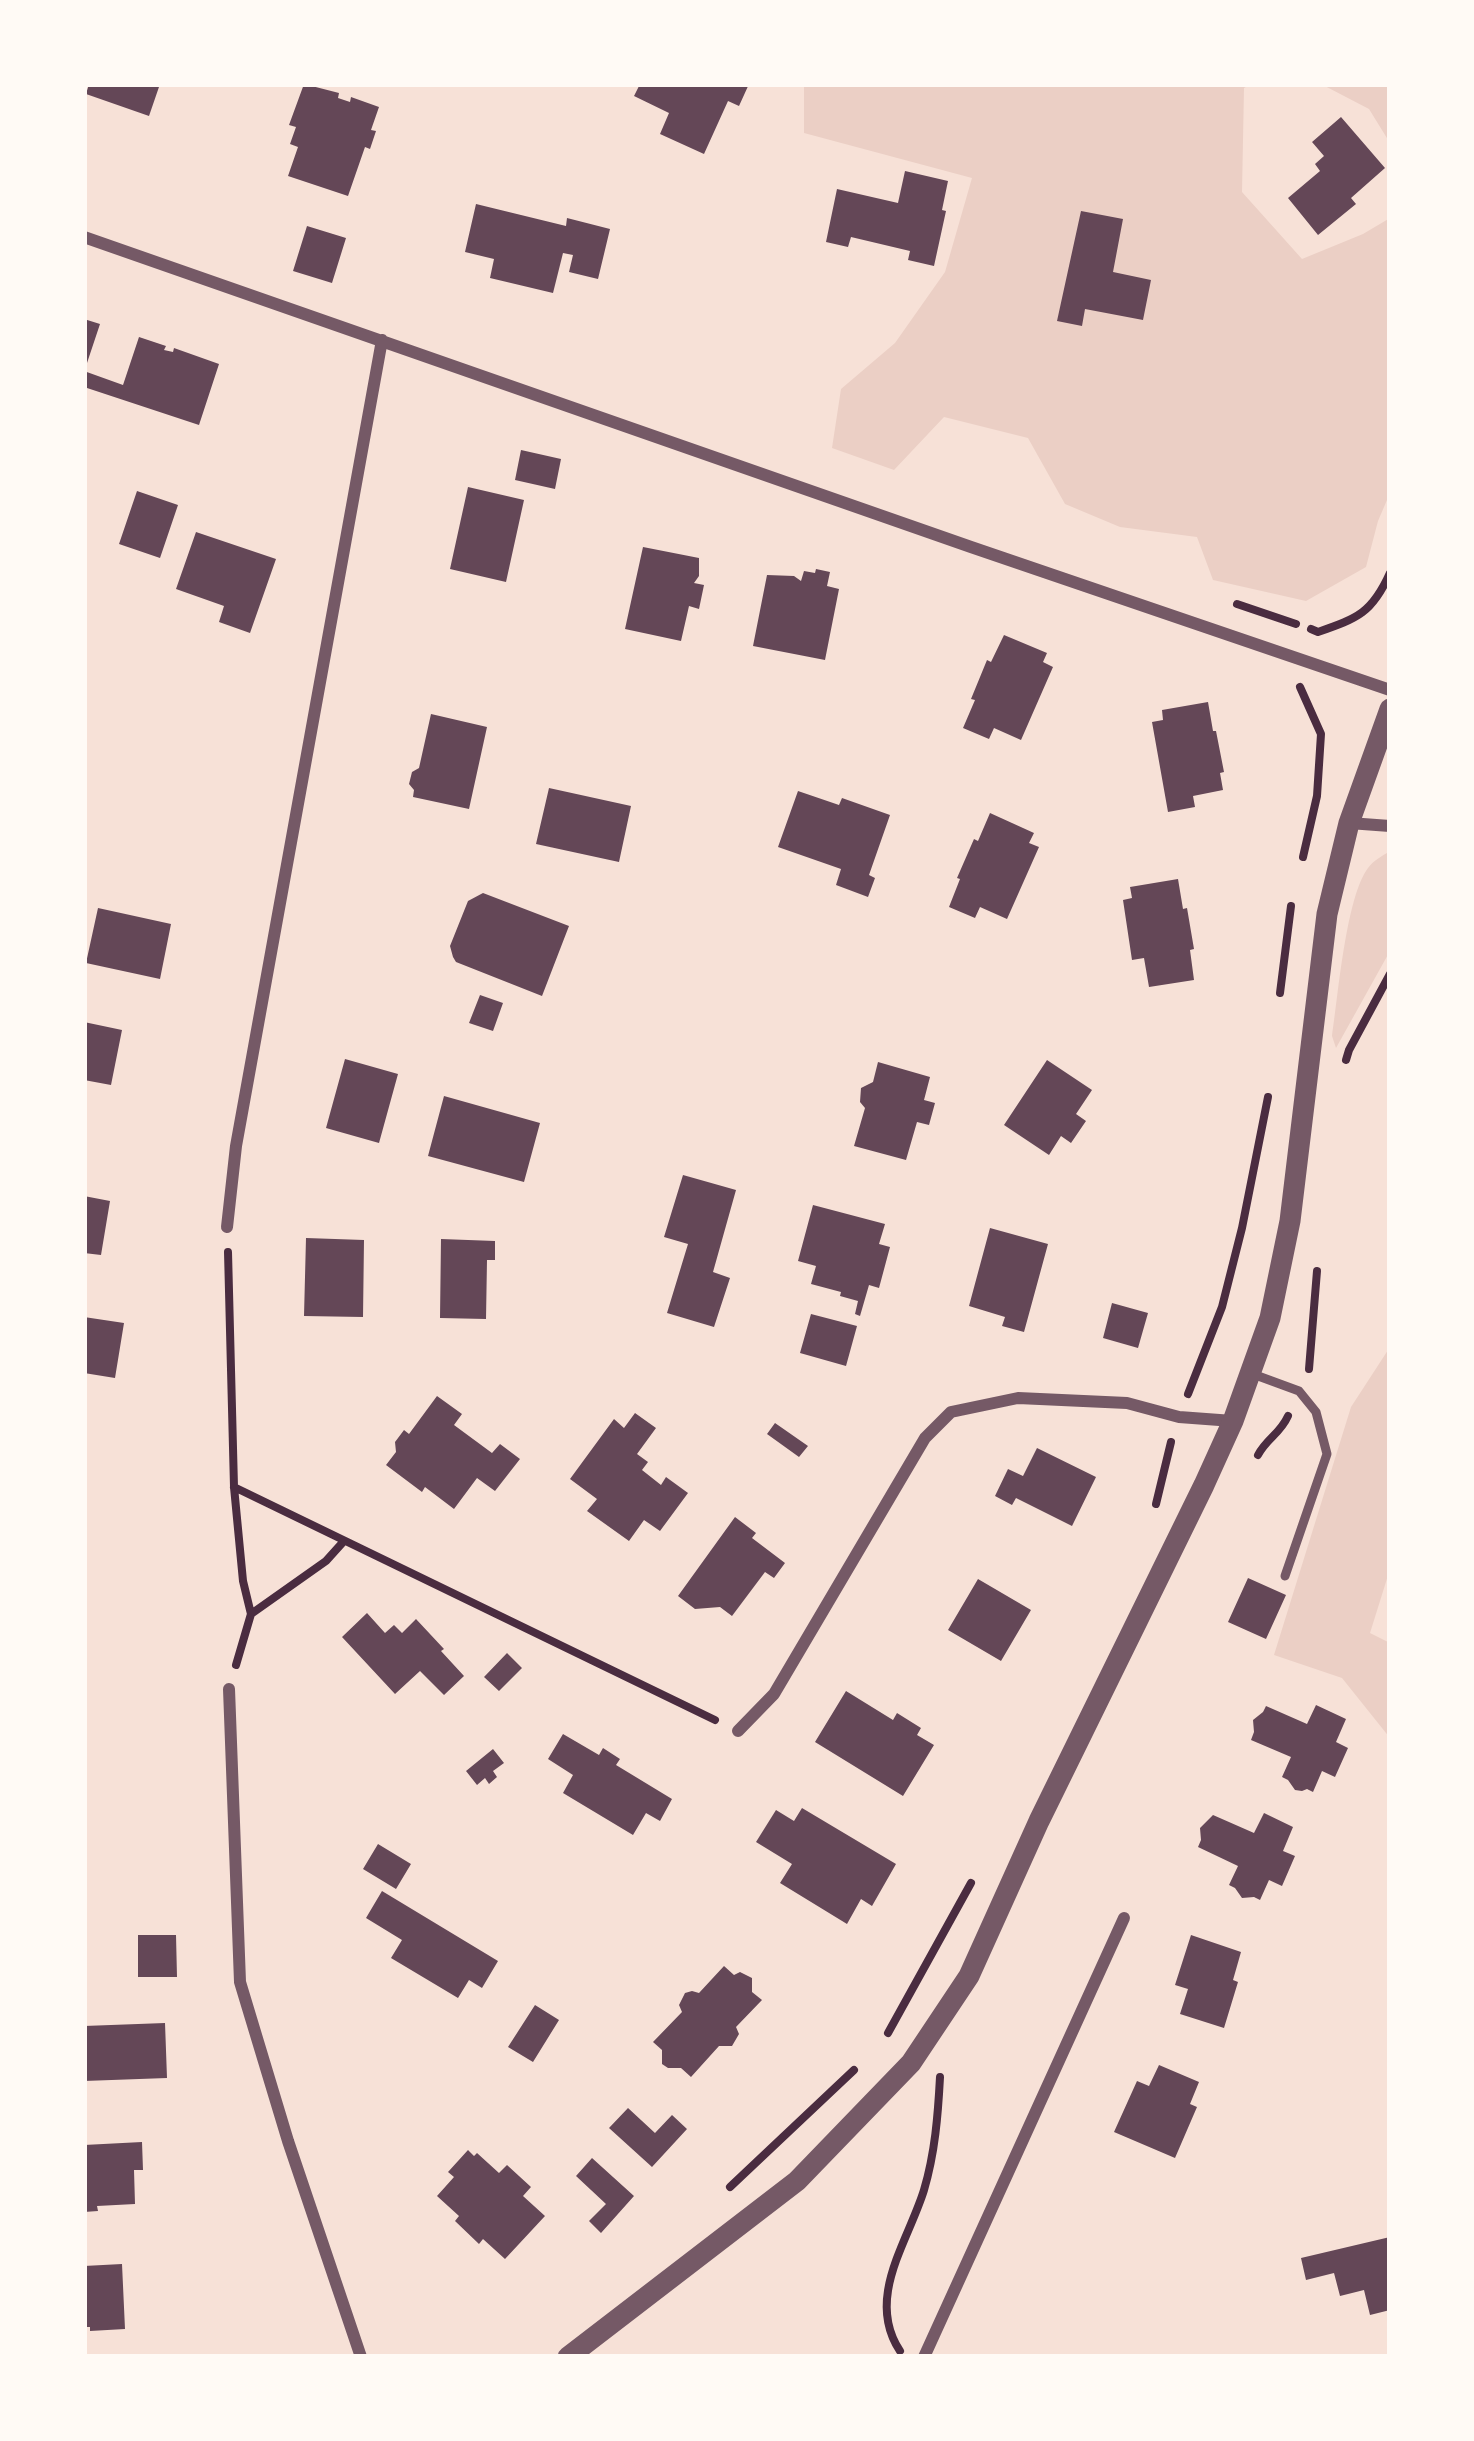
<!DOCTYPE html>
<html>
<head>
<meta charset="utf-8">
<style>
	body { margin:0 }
	#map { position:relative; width:1474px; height:2441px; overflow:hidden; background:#f7e1d7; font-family:"Noto Serif",serif }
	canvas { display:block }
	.frame { position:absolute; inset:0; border:87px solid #fffaf5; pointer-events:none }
</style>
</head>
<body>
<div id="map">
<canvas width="1474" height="2441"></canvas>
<div class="frame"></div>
</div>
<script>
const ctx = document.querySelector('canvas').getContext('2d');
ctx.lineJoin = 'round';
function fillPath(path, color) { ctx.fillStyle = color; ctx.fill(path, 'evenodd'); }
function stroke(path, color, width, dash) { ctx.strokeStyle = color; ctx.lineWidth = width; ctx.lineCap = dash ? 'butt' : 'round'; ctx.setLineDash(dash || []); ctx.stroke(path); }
const green = new Path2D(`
	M804,84H1251L1244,88L1242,192L1302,259L1363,234L1390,218V493L1378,521L1366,567L1306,601L1213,580L1197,537L1120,527L1065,504L1028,438L944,417L894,470L832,448L841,389L895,343L945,272L972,178L804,133Z
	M1321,84H1390V143L1369,109Z
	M1390,851V951L1336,1048L1332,1036C1338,997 1346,897 1368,868C1373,861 1382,856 1390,851Z
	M1390,1347V1569L1370,1633L1390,1643V1738L1342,1678L1274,1655L1351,1407Z`);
const building = new Path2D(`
	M89,84H160L149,116L86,94Z
	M304,84L339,93L338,98L350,102L351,97L379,107L371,130L376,131L370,149L365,147L348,196L288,176L298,147L290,144L296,127L289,125Z
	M640,84H749L739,106L728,101L704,154L660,134L669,113L634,96Z
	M1341,117L1385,168L1351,198L1356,204L1318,235L1288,198L1320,171L1315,164L1324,156L1312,142Z
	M905,171L948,181L942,210L946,211L934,266L908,260L910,251L851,237L848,247L826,242L837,189L898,203Z
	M476,204L566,226L567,218L610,229L598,279L569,272L573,255L563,253L553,293L490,278L494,259L465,252Z
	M1081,211L1123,219L1113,272L1151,280L1143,320L1085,309L1082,326L1057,321Z
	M307,226L346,238L332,283L293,271Z
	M84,319L100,324L85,369H84Z
	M139,337L166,346L164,350L173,352L174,348L219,364L199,425L84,387V371L123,385Z
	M521,450L561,459L555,489L515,480Z
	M468,487L524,500L506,582L450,569Z
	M137,491L178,505L160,558L119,544Z
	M196,532L276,559L250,633L219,622L224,606L176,589Z
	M643,547L699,558V576L694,583L704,585L699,609L689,606L681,641L625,629Z
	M816,569L830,572L827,586L839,589L825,660L753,646L767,575L794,576L801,581L804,571L815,573Z
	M1004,635L1047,653L1043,662L1053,667L1021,740L994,728L989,739L963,728L975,700L971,699L987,660L991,662Z
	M1208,702L1213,731H1216L1224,772L1220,773L1223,790L1193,796L1195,807L1168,812L1152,722L1163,720L1162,710Z
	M431,714L487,727L469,809L413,797L414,790L409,784L412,772L419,768Z
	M549,788L631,806L619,862L536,844Z
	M798,791L839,805L842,798L890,815L869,875L875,878L868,897L836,885L841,869L778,847Z
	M990,813L1034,833L1029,843L1039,847L1007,919L980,907L975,918L949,907L960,879L957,878L974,839L978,841Z
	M1178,879L1183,909L1187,908L1194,949L1190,950L1194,980L1149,987L1144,958L1132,960L1123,900L1132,898L1130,887Z
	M483,893L569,926L542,996L456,962L453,957L450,946L468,901Z
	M98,908L171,924L160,979L86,963Z
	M480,995L503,1003L493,1031L469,1023Z
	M84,1022L122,1030L111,1085L84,1080Z
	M345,1059L398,1074L379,1143L326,1128Z
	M1047,1060L1092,1090L1076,1114L1086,1121L1071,1143L1061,1136L1049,1155L1004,1125Z
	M878,1062L930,1077L924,1100L935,1103L929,1125L917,1122L906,1160L854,1146L865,1108L860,1102L861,1088L873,1082Z
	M444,1096L540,1123L524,1182L428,1156Z
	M683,1175L736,1190L713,1272L730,1278L714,1327L667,1313L688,1244L664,1237Z
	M84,1196L110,1201L101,1255L84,1253Z
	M813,1205L885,1224L879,1244L890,1247L879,1288L869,1285L860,1316L855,1314L858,1301L840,1296L841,1292L811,1284L816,1266L798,1261Z
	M990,1228L1048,1244L1024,1332L1002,1326L1005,1317L969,1306Z
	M306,1238L364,1240L363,1317L304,1316Z
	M441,1239L495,1241V1260H487L486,1319L440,1318Z
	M1112,1303L1148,1313L1138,1348L1103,1338Z
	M811,1314L857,1326L846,1366L800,1353Z
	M84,1317L124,1323L115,1378L84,1373Z
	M437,1396L462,1414L454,1425L492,1453L500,1444L520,1459L495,1491L477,1478L454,1509L425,1487L422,1492L386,1465L396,1452L395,1442L404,1430L409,1434Z
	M635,1413L656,1428L637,1454L648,1462L642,1470L661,1485L666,1477L688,1493L660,1531L644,1520L629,1541L587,1511L597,1499L570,1479L614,1419L624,1428Z
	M775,1423L808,1446L799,1457L767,1434Z
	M1037,1448L1096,1477L1072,1526L1016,1498L1012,1505L995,1496L1008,1469L1023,1476Z
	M735,1517L756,1533L752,1538L785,1563L774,1578L765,1572L732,1616L720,1607L695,1609L678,1596Z
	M1248,1578L1286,1595L1266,1639L1228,1622Z
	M978,1579L1031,1610L1001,1661L948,1630Z
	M367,1613L385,1633L394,1625L402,1633L416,1619L444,1649L441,1651L464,1676L444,1695L420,1671L395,1694L342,1637Z
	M507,1653L522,1668L499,1691L484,1677Z
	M846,1691L893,1720L897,1713L921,1728L917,1735L934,1745L903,1796L815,1742Z
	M1316,1705L1346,1719L1336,1742L1348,1748L1335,1777L1322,1771L1313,1792L1307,1789L1302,1791L1295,1790L1288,1780L1282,1777L1291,1757L1251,1740L1254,1732L1253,1720L1263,1712L1266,1706L1307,1724Z
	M563,1734L599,1755L603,1748L620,1759L616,1765L672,1799L660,1821L646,1813L633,1835L563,1793L573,1775L548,1759Z
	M493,1749L504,1763L493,1771L497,1777L489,1784L485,1778L477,1785L466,1771Z
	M802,1808L896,1864L872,1906L861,1899L847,1924L780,1883L792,1864L756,1842L776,1810L794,1821Z
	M1264,1813L1293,1827L1283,1851L1295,1856L1282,1886L1269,1880L1260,1900L1254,1897L1242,1898L1235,1888L1229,1885L1238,1866L1198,1847L1201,1840L1200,1828L1213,1815L1254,1833Z
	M378,1844L411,1864L396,1889L363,1869Z
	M382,1891L498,1961L482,1988L469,1980L458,1998L391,1958L402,1940L366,1918Z
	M138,1935H176L177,1977H138Z
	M1191,1935L1241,1952L1233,1980L1238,1982L1224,2028L1180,2014L1188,1989L1175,1985Z
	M724,1966L734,1975L740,1972L752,1978V1992L762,2000L736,2027L739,2034L732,2046H719L691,2077L681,2068H668L662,2064V2050L653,2042L682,2012L679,2005L685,1993L692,1991L699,1993Z
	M535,2005L559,2020L533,2062L508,2047Z
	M165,2023L167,2078L84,2081V2026Z
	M1159,2065L1199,2082L1190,2104L1197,2107L1175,2158L1114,2132L1137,2081L1149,2086Z
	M628,2108L655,2133L672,2115L687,2129L652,2167L609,2128Z
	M142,2142L143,2170H134L135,2204L97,2206L98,2211L84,2212V2145Z
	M468,2150L474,2156L477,2153L499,2173L507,2165L531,2187L523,2196L545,2216L505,2259L483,2239L479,2244L455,2221L459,2216L437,2196L454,2177L448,2172Z
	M592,2158L634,2196L601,2233L589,2221L606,2204L576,2176Z
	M1390,2237V2310L1370,2315L1364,2290L1340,2296L1334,2273L1306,2280L1301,2258Z
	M122,2264L125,2329L90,2331V2327H84V2266Z`);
const path = new Path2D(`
	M1237,604L1296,624
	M1311,629L1318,632C1358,618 1372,613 1390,573
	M1300,687L1321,734L1317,796L1303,857
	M1280,993L1291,906
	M1346,1060L1349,1050L1390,974
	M228,1252L234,1487L243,1581L251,1614L236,1665
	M1309,1369L1317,1271
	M1188,1394L1222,1307L1242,1228L1268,1097
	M1258,1455C1267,1438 1280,1434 1288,1416
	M234,1487L715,1720
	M1156,1504L1171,1442
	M251,1614L326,1561L344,1541
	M888,2033L971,1883
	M730,2187L854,2070
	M900,2351C865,2298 908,2242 924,2190C935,2153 938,2115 940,2077`);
const service = new Path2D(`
	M1250,1373L1299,1391L1316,1412L1327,1454L1285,1576`);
const minor = new Path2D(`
	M84,237L971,547L1390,690
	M1349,823L1390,826
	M227,1227L236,1146L382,340
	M229,1689L240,1982L288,2141L361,2357
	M738,1731L774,1694L925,1438L951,1412L1018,1398L1127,1403L1179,1417L1233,1421
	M924,2357L1124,1918`);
const tertiary = new Path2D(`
	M568,2357L797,2181L911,2063L969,1976L1039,1821L1204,1485L1233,1421L1270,1318L1290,1221L1327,914L1349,823L1390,709`);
fillPath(green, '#ebcfc5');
fillPath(building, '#644757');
stroke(path, '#4a2c40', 8);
stroke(service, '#755966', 9);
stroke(minor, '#755966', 12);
stroke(tertiary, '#755966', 21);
</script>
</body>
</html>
